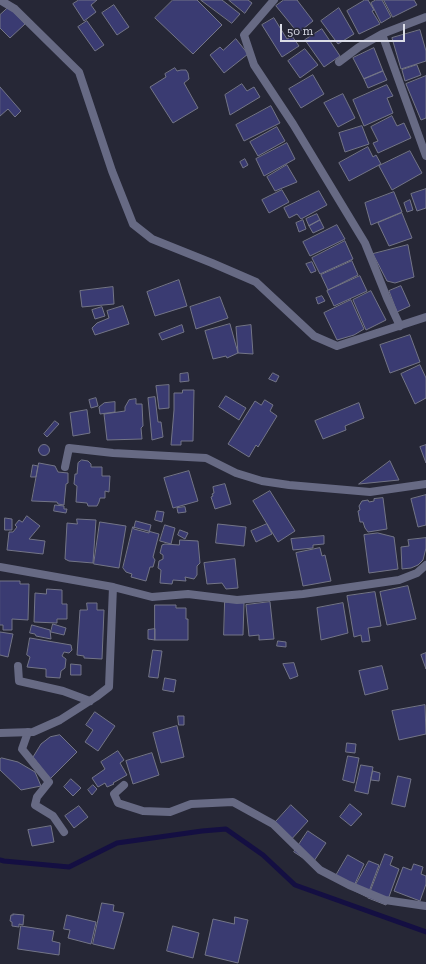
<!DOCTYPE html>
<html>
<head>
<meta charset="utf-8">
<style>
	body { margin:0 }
	#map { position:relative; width:426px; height:964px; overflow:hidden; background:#262736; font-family:"Zilla Slab",serif }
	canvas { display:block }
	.scale { position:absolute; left:280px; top:24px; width:125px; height:18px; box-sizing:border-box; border:2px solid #dbdde7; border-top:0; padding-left:5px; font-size:12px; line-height:14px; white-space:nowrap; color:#dbdde7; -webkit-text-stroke:3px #262736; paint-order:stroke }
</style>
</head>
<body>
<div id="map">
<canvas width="426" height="964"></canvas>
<div class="scale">50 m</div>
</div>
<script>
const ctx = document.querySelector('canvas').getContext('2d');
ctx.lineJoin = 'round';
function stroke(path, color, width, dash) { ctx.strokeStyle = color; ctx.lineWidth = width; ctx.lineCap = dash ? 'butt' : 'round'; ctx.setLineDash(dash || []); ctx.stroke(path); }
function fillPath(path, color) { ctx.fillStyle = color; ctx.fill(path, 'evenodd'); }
const stream = new Path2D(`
	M0,860L4,861L69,867L117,843L202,831L226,829L263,855L295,885L426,932`);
const building = new Path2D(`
	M79,0H97L91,5L96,12L84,21L73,4Z
	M173,0H197L222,25L193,54L155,18Z
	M201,0H222L240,14L232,23Z
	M229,0H248L252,3L245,13Z
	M284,0H297L313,21L298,33L276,6Z
	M365,0H368L374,10L372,11L380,24L359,34L347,11Z
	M376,0H382L391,17L381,23L371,3Z
	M384,0H414L417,5L393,17Z
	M114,5L129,27L117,35L102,13Z
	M9,7L25,24L10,38L0,28V15Z
	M339,8L354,34L338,44L321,21Z
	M274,18L287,39L292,36L299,46L282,57L262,25Z
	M87,21L104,45L95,51L78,27Z
	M322,29L340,56L324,67L305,40Z
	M420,30L426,51V61L401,69L392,38Z
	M236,39L248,54L224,73L210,55L220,47L223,50Z
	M374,48L383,71L364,79L353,58Z
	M305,49L318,65L300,78L288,61Z
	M417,65L421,75L405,81L402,70Z
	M175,68L177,71L181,70H186L188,73L189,79L184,83L198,108L173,123L150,87L166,77L165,74Z
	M383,71L387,80L368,88L364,79Z
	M313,75L324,94L301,108L289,89Z
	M426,76V118L421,120L406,84Z
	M242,84L247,91L254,87L260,97L230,115L225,95Z
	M387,85L393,96L387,98L393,113L364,126L353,100Z
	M0,87L21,111L15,117L8,109L0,116Z
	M343,94L355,118L338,127L324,103Z
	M271,106L280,123L244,141L236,125Z
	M392,116L397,126L404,123L411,138L378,153L373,143L378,141L371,127Z
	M362,126L369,144L345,152L339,133Z
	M277,127L285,141L258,156L250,142Z
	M287,143L295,159L264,176L256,159Z
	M368,147L373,157L376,155L381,164L349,181L339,163Z
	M410,151L422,173L392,190L379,166Z
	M245,159L248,165L243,168L240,162Z
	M287,165L297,182L275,191L267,177Z
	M426,189V208L417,211L411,194Z
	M282,190L289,202L269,213L262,200Z
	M319,191L327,205L301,219L297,214L289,218L284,208Z
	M394,192L402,212L371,225L365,203Z
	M410,200L413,210L407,212L404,203Z
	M402,213L412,238L389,246L378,223Z
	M317,214L320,220L309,226L306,219Z
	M303,220L306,229L299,232L296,223Z
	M320,220L324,228L313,233L309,226Z
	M337,225L345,239L310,256L303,242Z
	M345,241L353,259L320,274L312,258Z
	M408,245L414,277L395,283L387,281L373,254Z
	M352,261L358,275L328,290L321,275Z
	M312,262L316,271L311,273L306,264Z
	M360,276L367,291L334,306L327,291Z
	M179,280L187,306L155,316L147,292Z
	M401,286L410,306L397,312L389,291Z
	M113,287L114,304L82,307L80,291Z
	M371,291L386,320L366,330L353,300Z
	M322,296L325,301L318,304L316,298Z
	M220,297L228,318L196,329L190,307Z
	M351,300L364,329L354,335L337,340L324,313Z
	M123,306L129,324L95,335L92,328L97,323L109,318L107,311Z
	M102,307L105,316L95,319L92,310Z
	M230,324L238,353L227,358L226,356L213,359L205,331Z
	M182,325L184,332L162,340L159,334Z
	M251,325L253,354L238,353L236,327Z
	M410,335L420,362L390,373L380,345Z
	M420,365L426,378V398L415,404L401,374Z
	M188,373L189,381L180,382V374Z
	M273,373L279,376L276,382L269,379Z
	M169,385V408L159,409L156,386Z
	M183,390H194L193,441H181V445H171L174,410V393H182Z
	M226,396L246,408L239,420L219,407Z
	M155,397L158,422H161L163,437L152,440L148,398Z
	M96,398L98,406L91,408L89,400Z
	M136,399V404H142L143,426L141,428L142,439L107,440L104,414L125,411V407L129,400Z
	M265,400L273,405L270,411L277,416L258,447L256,445L249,457L228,444L255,401L261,405Z
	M115,402V412L100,414L99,407L104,403Z
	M359,403L364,418L345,426L346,430L323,439L315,421Z
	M87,410L90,433L73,436L70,413Z
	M55,421L59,424L47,437L44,434Z
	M38.5 450a5.5 5.5 0 1 1 11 0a5.5 5.5 0 1 1-11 0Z
	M426,445V463L420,447Z
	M82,460L88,461L91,464V467H102V476H110L109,492L105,491V498H100L99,502L97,506H88L87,503L76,502L77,486L74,484L75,474H77L78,463Z
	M390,461L399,480L359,484Z
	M39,463L55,466L58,472L68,473V483L66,484L64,505L58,504L57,502L32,501Z
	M33,465L38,466L36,477H31Z
	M189,471L198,501L173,508L164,478Z
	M225,484L231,504L215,509L211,497L213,496L212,494L214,493L213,487Z
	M270,491L295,531L278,542L253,501Z
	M426,495V525L418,527L411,499Z
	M383,498L387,529L368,532L365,528L363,522H360L358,511L360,510L359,506L362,501L368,500L369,502L374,501V499Z
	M55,505L64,506V509H67L66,513L54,511Z
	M185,507L186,512L178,513L177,508Z
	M157,511L164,512L162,522L155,520Z
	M27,516L40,526L29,539L45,541L43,554L7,550L9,532H13L17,527L15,525L19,520L22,522Z
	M5,518L12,519V530H5Z
	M77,519L96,520L93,563L69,561L65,559L67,523L77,524Z
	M136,521L151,525L149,533L134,529Z
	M100,522L126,526L119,568L94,564Z
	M218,524L246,527L244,546L216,543Z
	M267,524L272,534L256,542L251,531Z
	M165,525L175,528L171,544L160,541Z
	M133,527L159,534L153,557L155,560L153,567H150L146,581L131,577L132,574L126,572L123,568Z
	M180,530L188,533L185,539L178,535Z
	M378,533L394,537L398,569L369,573L364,535Z
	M324,536V544L313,545V548L293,550L291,539Z
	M426,538V548L423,560L418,565L411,568L402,569L401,547L409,546L408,540Z
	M180,540L198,541L200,563L197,566V575L194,579L185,577L186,581L173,580L172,584L160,583L161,570L158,568L159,561L163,559V555L160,553L162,545L165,544L179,545Z
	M320,548L322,556L325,555L331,581L303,586L296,553Z
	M235,559L238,588L226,589L222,583L207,584L204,563Z
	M0,581H20V584H29L28,620L12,619V630H3V625H0Z
	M408,586L416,619L387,625L380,592Z
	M47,589L62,590V604H67V619H57V623L34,622L35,593L46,594Z
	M375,592L381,626L368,628L370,641L362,642L361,635L354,637L347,596Z
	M225,602L244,603L243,635H224Z
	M270,602L274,639L259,640V635L249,636L246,605Z
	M87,603H97V610H104L102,659L84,658V656L77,655L80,610H87Z
	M343,603L348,633L321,640L317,608Z
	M155,605H176V608H186V619H188V640H155Z
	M53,624L66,628L64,635L51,632Z
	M32,625L50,630L51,639L36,636L35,634L30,633Z
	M155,629V640L148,639V630Z
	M0,632L13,634L8,657L0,655Z
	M30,638L71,645L72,650L69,653L64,652L62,656L66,659L65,668L61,671L60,678L46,677V669L27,667L30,657L27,655Z
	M278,641L286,642V647L277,646Z
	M153,650L162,651L158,678L149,677Z
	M426,653V669L421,655Z
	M294,663L298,676L290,679L283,664Z
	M71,664L81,665V675H71Z
	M382,666L388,689L365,695L359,671Z
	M165,678L176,680L174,692L163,690Z
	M425,705L426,734L399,740L392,711Z
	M95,712L115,726L98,751L85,742L93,730L86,725Z
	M178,716H184V725H179Z
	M177,726L184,757L161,763L153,733Z
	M60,735L77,752L50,779L33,757L41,744L50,737Z
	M347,743L356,744L355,753L346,752Z
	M118,751L124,760L120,763L127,775L113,783L114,784L107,787L105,783L98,787L92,778L105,769L101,762Z
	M152,753L159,775L133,784L126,761Z
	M348,756L359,758L354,783L343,780Z
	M2,758L18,762L35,772L41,786L21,790L0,770V759Z
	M361,765L373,767L368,794L355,791Z
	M373,771L380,773L379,781L371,780Z
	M398,776L411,779L405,807L392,804Z
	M71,779L81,788L73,796L64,787Z
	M93,785L97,789L92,795L88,790Z
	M350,804L362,814L351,826L340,817Z
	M291,805L308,821L289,842L272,826Z
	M79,806L88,817L74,828L65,816Z
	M51,826L54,842L32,846L28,830Z
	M308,831L326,843L312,864L294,852Z
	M385,854L393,857L390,865L399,869L386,905L368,898Z
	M348,855L364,864L353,888L334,879Z
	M369,861L379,865L367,897L353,890Z
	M414,864L423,867L421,874L426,876V884L420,901L394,891L403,867L411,870Z
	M102,903L114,905L113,911L124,913L114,949L93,944Z
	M13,914L24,915L23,925L19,924V927L12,926V922L10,921L11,915H13Z
	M67,915L96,922L91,944L68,938L70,930L64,929Z
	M235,917L248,920L238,963L205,955L213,919L234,924Z
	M21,926L54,931L52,941L60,943L59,955L18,949Z
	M173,926L199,933L193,958L167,951Z`);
const lane = new Path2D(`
	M18,666L19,681L63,691L90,701
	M28,732L22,749L49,782L37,797L35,805L53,816L64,832`);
const street = new Path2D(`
	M0,0L15,9L79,72L112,171L133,224L152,239L212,263L256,282L314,336L337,346L426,317
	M274,0L244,35L254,65L293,124L365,243L387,298L400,326
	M382,34L426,156
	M339,62L359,47L382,34L426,17
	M65,467L69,448L113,453L206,458L236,473L262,481L289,485L370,492L426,484
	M0,567L113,587L152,597L188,594L237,600L303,594L399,580L417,573L426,565
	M0,733L33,732L60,720L96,697L109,687L113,587
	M124,785L114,794L118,803L143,811L170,812L191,804L233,802L273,824L320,870L349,885L385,900L426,906`);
stroke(stream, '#140f42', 5);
fillPath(building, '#3a3b72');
stroke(building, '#737587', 1);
stroke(lane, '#676a84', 8);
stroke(street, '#676a84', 8);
</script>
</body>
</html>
